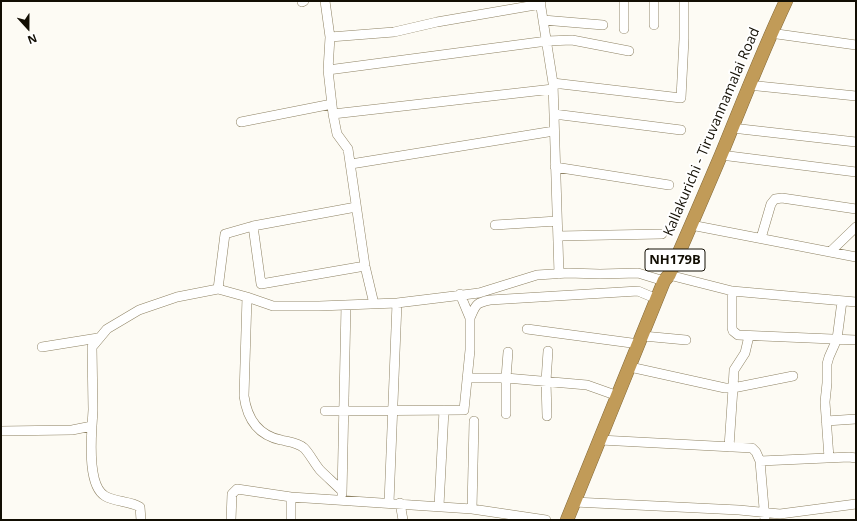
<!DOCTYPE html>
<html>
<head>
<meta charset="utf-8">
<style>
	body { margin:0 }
	#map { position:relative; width:857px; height:521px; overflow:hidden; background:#fdfbf4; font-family:"Open Sans",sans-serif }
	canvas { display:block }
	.frame { position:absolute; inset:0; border:2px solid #120e03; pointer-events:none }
	.north { position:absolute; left:8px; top:8px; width:40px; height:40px; -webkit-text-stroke:3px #fff; paint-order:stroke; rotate:159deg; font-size:11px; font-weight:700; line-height:16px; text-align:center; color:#120e03 }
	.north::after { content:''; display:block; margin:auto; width:14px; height:18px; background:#120e03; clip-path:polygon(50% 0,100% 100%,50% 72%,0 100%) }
</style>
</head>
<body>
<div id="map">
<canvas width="857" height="521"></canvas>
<div class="frame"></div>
<div class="north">N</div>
</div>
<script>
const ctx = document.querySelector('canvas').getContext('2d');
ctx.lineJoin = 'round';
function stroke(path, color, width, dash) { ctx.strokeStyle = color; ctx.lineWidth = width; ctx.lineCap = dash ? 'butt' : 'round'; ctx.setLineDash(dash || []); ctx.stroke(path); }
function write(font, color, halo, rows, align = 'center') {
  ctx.font = font + ' "Open Sans",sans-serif'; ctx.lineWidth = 4; ctx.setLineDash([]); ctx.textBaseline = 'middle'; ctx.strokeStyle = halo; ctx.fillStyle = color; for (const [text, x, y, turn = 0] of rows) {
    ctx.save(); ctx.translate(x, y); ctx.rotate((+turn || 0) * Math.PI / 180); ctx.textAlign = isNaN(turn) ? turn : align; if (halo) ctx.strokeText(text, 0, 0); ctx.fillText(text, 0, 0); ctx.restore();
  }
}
const minor = new Path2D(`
	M325,1L330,37L328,70L333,114L337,134L348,149L365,266L374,304
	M540,1L553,83L559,274
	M654,1V25
	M302,2L304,1
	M543,20L603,25
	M624,29V1
	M770,33L856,45
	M330,37L394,32L437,22L541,4
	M328,70L547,41L572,40L629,51
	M553,83L681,98L684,39V1
	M748,85L856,96
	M333,114L553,89
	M554,114L681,130
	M241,122L332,104
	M732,128L856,142
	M721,155L856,172
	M351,164L554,131
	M555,167L669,185
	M495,225L557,221
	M691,225L856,257
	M253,226L261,284L365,266
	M558,236L662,234
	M761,238L771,204L775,199L782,198L856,209
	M830,252L856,227
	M669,275L732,291L856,302
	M218,289L225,234L253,226L356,207
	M732,291V328L733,331L738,335L856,340
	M247,297L244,396C247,418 257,435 281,440C289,442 297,442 304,448C310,454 314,463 320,470C327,477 335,484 342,491
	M470,318C476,305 475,303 490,300L638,291L657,299
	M527,329L639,344
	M643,336L686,340
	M42,347L98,338
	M630,367L725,388H733L793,376
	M467,378H506L587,385L618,396
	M325,411L464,410L470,350V318L460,294
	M506,414V378L508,352
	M547,416L546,381L548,351
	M826,421L856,419
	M92,426C91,443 88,486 105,496C115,502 130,501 140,507L141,520
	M1,431L72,430L92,426L93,410L92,347L107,329L139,310L177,297L218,289L247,297L273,306H319L397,303L479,293L537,275L568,273L600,274L638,273L664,281
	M600,440L752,448L756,452L760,461L765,520
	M729,447L733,388L734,370L745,353L749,336
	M829,458L825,402L827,383V364L829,357L837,339L842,301
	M760,461L849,457L856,458
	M342,494L346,305
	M574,502L739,510L780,514L856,504
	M389,503L397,303
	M400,503L403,520
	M439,506L444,410
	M472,509L474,421
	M231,520L232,494L237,489L291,497L472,509L546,520
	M291,520V497`);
const highway = new Path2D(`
	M567,520L664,281L669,275C687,235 704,195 721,155C742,104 762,52 786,1`);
const shields = [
	[675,260,60]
];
const shieldNames = [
	["NH179B",675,260]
];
const streetNames = [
	["Kallakurichi - Tiruvannamalai Road",712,132,-67]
];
stroke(minor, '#8e8263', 10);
stroke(highway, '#846a3a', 14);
stroke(minor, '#fff', 9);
stroke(highway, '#c19b58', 13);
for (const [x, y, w] of shields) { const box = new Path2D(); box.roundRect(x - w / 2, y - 11, w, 22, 3); ctx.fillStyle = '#fff'; ctx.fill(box); stroke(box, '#120e03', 1); }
write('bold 13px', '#120e03', null, shieldNames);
write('14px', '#120e03', '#fff', streetNames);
</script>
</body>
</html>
